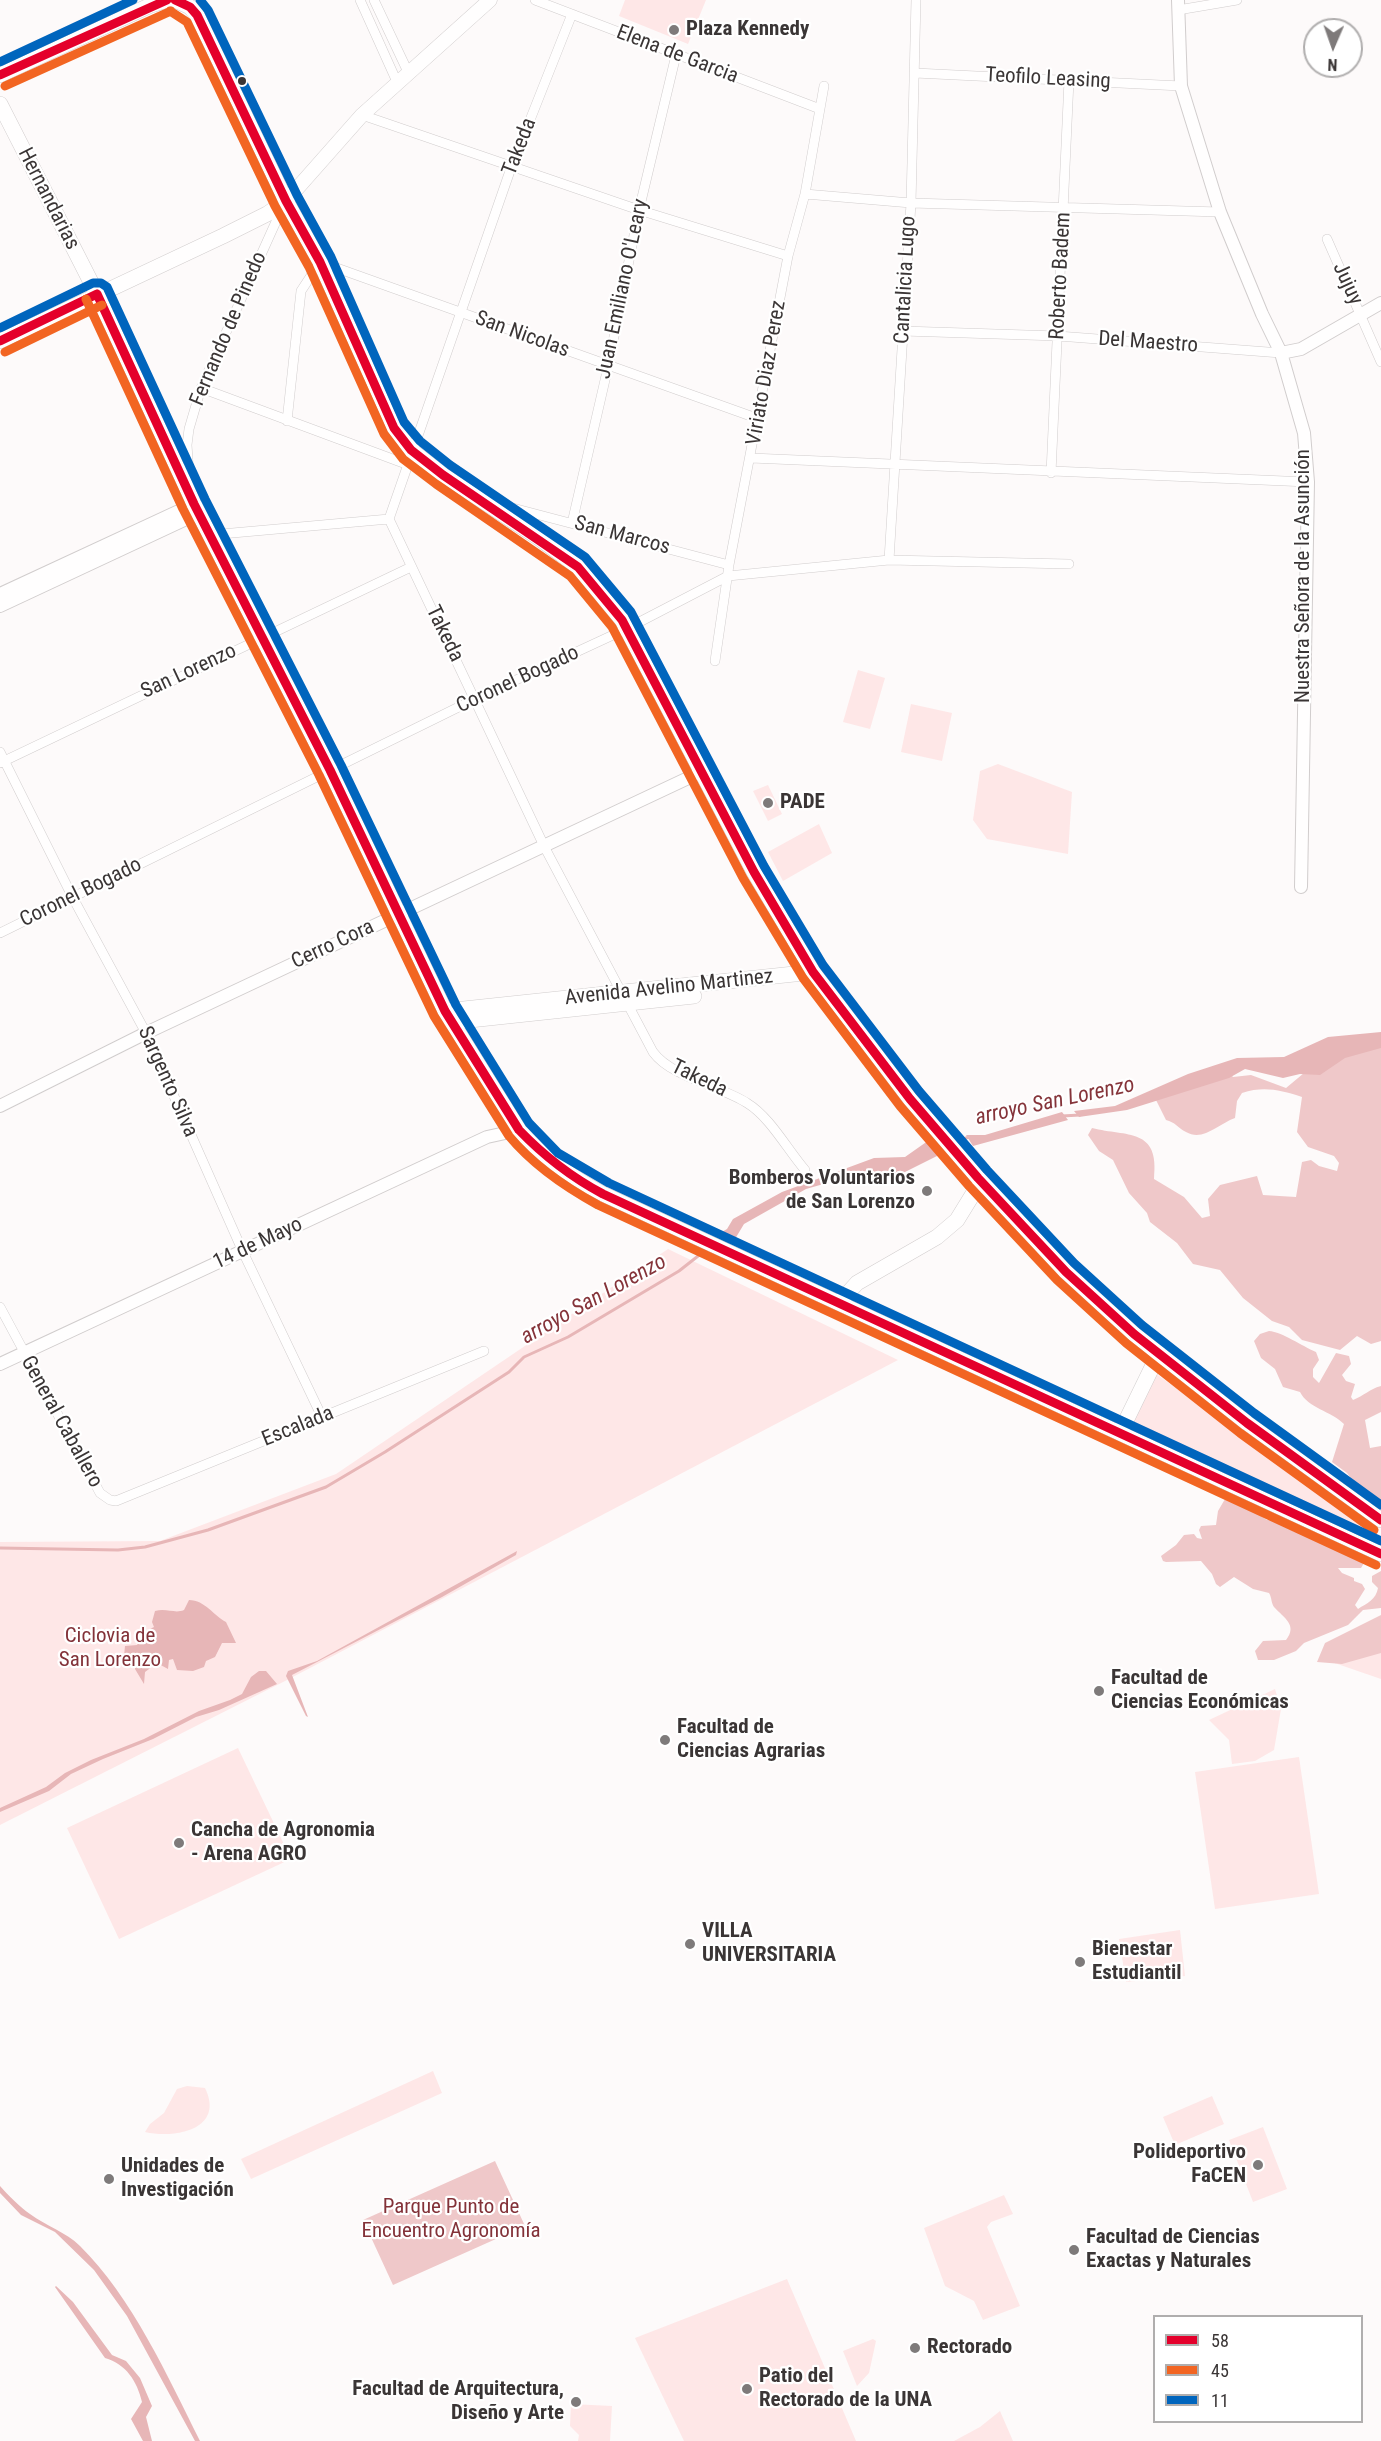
<!DOCTYPE html>
<html>
<head>
<meta charset="utf-8">
<style>
	body { margin:0 }
	#map { position:relative; width:1381px; height:2441px; overflow:hidden; background:#fdfafa; font-family:"Roboto Condensed",sans-serif }
	canvas { display:block }
	.legend { position:absolute; left:1153px; top:2315px; width:210px; height:108px; box-sizing:border-box; background:#fff; border:2px solid #b0aeae; margin:0; padding:8px 10px; list-style:none; font-size:18px; color:#3a3535 }
	.legend li { display:flex; align-items:center; gap:12px; height:30px }
	.legend b { width:30px; border:2px solid #b0aeae }
	.north { position:absolute; left:1303px; top:18px; width:60px; height:60px; box-sizing:border-box; background:#fff; border:2px solid #b0aeae; border-radius:50%; rotate:182deg; font-size:16px; font-weight:700; line-height:24px; text-align:center; color:#3a3535 }
	.north::after { content:''; display:block; margin:auto; width:21px; height:27px; background:#7e7a7a; clip-path:polygon(50% 0,100% 100%,50% 72%,0 100%) }
</style>
</head>
<body>
<div id="map">
<canvas width="1381" height="2441"></canvas>
<ul class="legend">
<li><b style="height:8px;background:#e4002b"></b>58</li>
<li><b style="height:8px;background:#f26522"></b>45</li>
<li><b style="height:8px;background:#0065bd"></b>11</li>
</ul>
<div class="north">N</div>
</div>
<script>
const ctx = document.querySelector('canvas').getContext('2d');
ctx.lineJoin = 'round';
function fillPath(path, color) { ctx.fillStyle = color; ctx.fill(path, 'evenodd'); }
function stroke(path, color, width, dash) { ctx.strokeStyle = color; ctx.lineWidth = width; ctx.lineCap = dash ? 'butt' : 'round'; ctx.setLineDash(dash || []); ctx.stroke(path); }
function write(font, color, halo, rows, align = 'center') {
  ctx.font = font + ' "Roboto Condensed",sans-serif'; ctx.lineWidth = 4.5; ctx.setLineDash([]); ctx.textBaseline = 'middle'; ctx.strokeStyle = halo; ctx.fillStyle = color; for (const [text, x, y, turn = 0] of rows) {
    ctx.save(); ctx.translate(x, y); ctx.rotate((+turn || 0) * Math.PI / 180); ctx.textAlign = isNaN(turn) ? turn : align; if (halo) ctx.strokeText(text, 0, 0); ctx.fillText(text, 0, 0); ctx.restore();
  }
}
const green = new Path2D(`
	M625,0H706L688,44L619,16Z
	M858,670L885,678L870,729L843,722Z
	M911,704L952,713L942,761L901,752Z
	M998,764L1072,792L1068,854L987,839L973,820L980,771Z
	M768,785L782,814L768,821L753,791Z
	M819,824L832,853L783,881L768,852Z
	M668,1249L898,1360L287,1680L0,1825V1542L160,1541L336,1474Z
	M1155,1373L1381,1536V1542L1125,1428Z
	M1381,1630V1679L1320,1658Z
	M1275,1689L1281,1709L1274,1750L1255,1761L1232,1764L1229,1740L1209,1720Z
	M238,1748L291,1859L119,1939L67,1828Z
	M1299,1757L1319,1894L1215,1909L1195,1772Z
	M1180,1930L1185,1976L1126,1982L1119,1939Z
	M433,2071L442,2093L251,2179L241,2159Z
	M187,2086L205,2088C225,2129 176,2139 145,2132L150,2124L164,2113L177,2089Z
	M1212,2096L1224,2124L1175,2145L1163,2117Z
	M1263,2127L1287,2189L1253,2202L1229,2140Z
	M1004,2195L1013,2214L991,2222L987,2227L1020,2306L983,2320L974,2301L945,2286L924,2228Z
	M787,2279L856,2441H684L635,2338Z
	M873,2339L876,2341L869,2373L857,2386L843,2351Z
	M571,2404L612,2406L610,2441H578L579,2435L570,2426Z
	M1000,2411L1013,2441H954L980,2427Z`);
const forest = new Path2D(`
	M1381,1046V1341L1371,1344L1357,1336L1340,1350L1302,1340L1289,1327L1272,1321L1243,1298L1220,1270L1193,1264L1177,1243L1150,1222L1147,1213L1129,1193L1113,1160L1099,1151L1088,1135L1092,1128C1127,1137 1160,1127 1154,1179L1184,1197L1202,1218L1210,1216L1208,1199L1220,1185L1257,1176L1263,1195L1296,1197L1302,1162L1311,1160L1319,1166L1337,1171L1339,1163L1334,1156L1308,1147L1297,1132L1302,1097C1280,1090 1264,1086 1242,1093L1237,1101L1235,1118C1218,1124 1203,1142 1186,1132C1178,1128 1175,1122 1166,1120L1154,1096L1224,1067L1233,1077L1251,1075L1286,1088L1310,1068Z
	M1269,1331C1282,1332 1302,1346 1316,1352L1319,1360L1313,1369V1377L1319,1383L1336,1353L1349,1356L1351,1364L1342,1375L1346,1381L1355,1384L1351,1397L1353,1400C1364,1396 1369,1389 1381,1386V1412L1365,1420L1370,1448L1381,1446V1503L1359,1489L1347,1473L1332,1462L1344,1424C1331,1411 1308,1408 1300,1392L1283,1387L1275,1369L1261,1358L1254,1341L1260,1334Z
	M1225,1499L1235,1500L1267,1520L1284,1521L1308,1536H1320L1350,1554L1361,1553L1367,1558L1361,1568H1338L1342,1573L1354,1578V1581L1362,1584L1365,1589L1355,1605L1358,1609C1367,1603 1376,1600 1378,1588L1372,1582V1576L1381,1571V1608L1363,1610L1348,1625L1304,1643L1296,1651L1274,1660H1258L1255,1651L1263,1641L1286,1640C1298,1625 1284,1618 1274,1607C1271,1603 1272,1598 1269,1593L1253,1589L1234,1577L1220,1587L1216,1584L1212,1574L1201,1561L1166,1562L1163,1561L1161,1556L1176,1545L1184,1535L1194,1534L1197,1538L1202,1539L1199,1530L1201,1526L1216,1525L1218,1511Z
	M1381,1615V1653L1342,1664L1317,1662L1325,1643Z
	M495,2161L525,2226L393,2285L363,2220Z`);
const water = new Path2D(`
	M1381,1032V1048L1345,1058L1320,1075L1300,1074L1283,1078L1245,1069L1229,1078L1127,1110L1079,1117L1074,1111L1115,1106L1188,1074L1237,1058L1284,1057L1328,1037Z
	M1062,1112L1068,1120L973,1146L966,1135H985Z
	M932,1138L943,1153L899,1175L862,1173L806,1189L744,1224L735,1239L729,1243L715,1236L727,1229L733,1219L782,1192L874,1158L905,1157Z
	M517,1551L516,1555L442,1597L292,1675L308,1717L306,1716L286,1676L288,1671L317,1661Z
	M189,1600C205,1600 214,1616 226,1622L236,1643H222L215,1657L206,1661L204,1667L193,1671L177,1670L173,1659L169,1660L168,1669L157,1663L145,1672L144,1684L135,1669V1657L124,1656L125,1646L137,1645L146,1631L154,1627L152,1622L155,1611C167,1608 175,1614 184,1610Z
	M259,1671H266L277,1684L219,1710L196,1717L153,1739L103,1759L71,1774L49,1791L0,1812V1808L46,1787L65,1773L91,1760L144,1739L199,1711L230,1700L242,1694L251,1677Z
	M0,2186C8,2195 20,2207 30,2214C46,2226 66,2232 80,2246C132,2297 168,2377 200,2441H195L127,2316L94,2270L55,2232L21,2215L0,2193Z
	M56,2286L73,2302L112,2355L126,2361L140,2378L152,2406L146,2417L152,2441H143L131,2419L142,2402C137,2381 126,2364 105,2358L55,2287Z`);
const stream = new Path2D(`
	M1062,1116L1080,1115
	M952,1143L969,1137
	M0,1548L118,1550L145,1547L208,1530L326,1487L385,1452L509,1372L524,1357L568,1337L679,1271L707,1249`);
const minor = new Path2D(`
	M360,0L397,82
	M374,0L408,72
	M535,0L820,109
	M1178,10L1237,0
	M572,14L511,168L389,519L545,848L653,1052C671,1077 721,1086 747,1103C770,1117 787,1149 805,1170
	M915,73L1181,86
	M362,115L639,210L788,256
	M805,194L911,203L1220,212
	M1327,239L1381,362
	M903,331L1058,336L1281,353
	M201,388L406,464
	M287,421L301,291L320,262L759,419
	M751,458L1308,482
	M1051,473L1069,80
	M190,487L187,445L189,429L201,388L283,206
	M494,503L729,565
	M572,523L608,367L639,210L676,55
	M210,535L389,519
	M889,560L911,203L916,0
	M715,661L729,565L788,256L805,194L824,86
	M0,752L73,898L146,1033L243,1252L322,1417
	M0,763L411,567
	M0,933L475,699L626,629L728,576L889,560L1069,564
	M0,1307L100,1493L110,1500L116,1501L484,1351`);
const tertiary = new Path2D(`
	M1178,0L1181,86L1220,212L1262,314L1281,353L1304,433L1308,482L1301,887
	M1281,353L1301,349L1381,303
	M0,594L194,504
	M0,606L199,513
	M0,1106L146,1033L701,772
	M0,1364L487,1137L519,1130`);
const secondary = new Path2D(`
	M286,201L362,115L490,0`);
const primary = new Path2D(`
	M445,1011L813,972
	M451,1022L694,996`);
const trunk = new Path2D(`
	M175,0L190,7L197,15L286,201L320,262L394,428L411,450L443,475L539,538L578,567L622,620L754,872L813,972L910,1099L978,1178L1066,1272L1134,1334L1247,1423L1381,1520
	M0,75L151,5L167,0
	M0,104L97,294L194,504L330,770L445,1011L519,1130C544,1158 571,1177 603,1194L1381,1554
	M0,341L223,236L267,214L286,201
	M840,1302L857,1283L937,1237L957,1220L981,1181
	M1120,1433L1159,1353`);
const bus1 = new Path2D(`
	M175,0L190,7L197,15L286,201L320,262L394,428L411,450L443,475L578,567L622,620L754,872L813,972L910,1099L978,1178L1066,1272L1134,1334L1247,1423L1381,1520
	M0,75L167,0
	M97,294L194,504L330,770L445,1011L519,1130C544,1156 571,1177 603,1194L1381,1554
	M0,341L97,294`);
const bus2 = new Path2D(`
	M170,11L187,22L275,206L309,267L384,434L403,459L436,484L570,576L612,627L743,878L803,978L900,1106L969,1186L1057,1280L1126,1343L1240,1433L1374,1530
	M5,86L171,11
	M86,299L183,509L319,775L434,1016L509,1136C533,1165 565,1187 598,1205L1376,1565
	M5,352L102,305`);
const bus3 = new Path2D(`
	M200,0L208,10L297,195L331,257L404,422L420,441L450,465L585,557L631,612L764,866L823,965L919,1091L987,1170L1074,1263L1142,1325L1254,1413L1381,1505
	M0,62L133,0
	M0,328L93,283H101L107,287L205,499L341,765L456,1005L529,1123L558,1153L609,1183L1381,1541`);
const markers = [
	[674,30,6,"#7e7a7a"],
	[242,81,5,"#3a3535"],
	[768,803,6,"#7e7a7a"],
	[927,1191,6,"#7e7a7a"],
	[1099,1691,6,"#7e7a7a"],
	[665,1740,6,"#7e7a7a"],
	[179,1843,6,"#7e7a7a"],
	[690,1944,6,"#7e7a7a"],
	[1080,1962,6,"#7e7a7a"],
	[1258,2165,6,"#7e7a7a"],
	[109,2179,6,"#7e7a7a"],
	[1074,2250,6,"#7e7a7a"],
	[915,2348,6,"#7e7a7a"],
	[747,2389,6,"#7e7a7a"],
	[576,2402,6,"#7e7a7a"]
];
const poiNames = [
	["Plaza Kennedy",686,30],
	["PADE",780,803],
	["Bomberos Voluntarios",915,1179,"right"],
	["de San Lorenzo",915,1203,"right"],
	["Facultad de",1111,1679],
	["Ciencias Económicas",1111,1703],
	["Facultad de",677,1728],
	["Ciencias Agrarias",677,1752],
	["Cancha de Agronomia",191,1831],
	["- Arena AGRO",191,1855],
	["VILLA",702,1932],
	["UNIVERSITARIA",702,1956],
	["Bienestar",1092,1950],
	["Estudiantil",1092,1974],
	["Polideportivo",1246,2153,"right"],
	["FaCEN",1246,2177,"right"],
	["Unidades de",121,2167],
	["Investigación",121,2191],
	["Facultad de Ciencias",1086,2238],
	["Exactas y Naturales",1086,2262],
	["Rectorado",927,2348],
	["Patio del",759,2377],
	["Rectorado de la UNA",759,2401],
	["Facultad de Arquitectura,",564,2390,"right"],
	["Diseño y Arte",564,2414,"right"]
];
const streetNames = [
	["Elena de Garcia",677,55,21],
	["Teofilo Leasing",1048,79,3],
	["Takeda",520,147,-69],
	["Hernandarias",48,199,63],
	["Roberto Badem",1061,276,-87],
	["Cantalicia Lugo",906,280,-87],
	["Jujuy",1347,284,65],
	["Juan Emiliano O'Leary",623,289,-78],
	["Fernando de Pinedo",229,329,-67],
	["San Nicolas",522,335,20],
	["Del Maestro",1148,343,4],
	["Viriato Diaz Perez",767,373,-80],
	["San Marcos",622,536,15],
	["Nuestra Señora de la Asunción",1304,576,-90],
	["Takeda",444,634,64],
	["San Lorenzo",189,672,-25],
	["Coronel Bogado",518,680,-25],
	["Coronel Bogado",81,893,-26],
	["Cerro Cora",333,945,-25],
	["Avenida Avelino Martinez",669,988,-6],
	["Takeda",699,1079,26],
	["Sargento Silva",167,1082,66],
	["14 de Mayo",258,1244,-25],
	["General Caballero",61,1422,61],
	["Escalada",298,1427,-22]
];
const parkNames = [
	["Ciclovia de",110,1637],
	["San Lorenzo",110,1661],
	["Parque Punto de",451,2208],
	["Encuentro Agronomía",451,2232]
];
const waterNames = [
	["arroyo San Lorenzo",1055,1102,-12],
	["arroyo San Lorenzo",594,1300,-29]
];
fillPath(green, '#fee7e7');
fillPath(forest, '#efc8c9');
fillPath(water, '#e7b6b7');
stroke(stream, '#e7b6b7', 3);
stroke(minor, '#d1cdcd', 10);
stroke(tertiary, '#d1cdcd', 14);
stroke(secondary, '#d1cdcd', 15);
stroke(primary, '#d1cdcd', 16);
stroke(trunk, '#d1cdcd', 16);
stroke(minor, '#fffefe', 9);
stroke(tertiary, '#fffefe', 12);
stroke(secondary, '#fffefe', 14);
stroke(primary, '#fffefe', 15);
stroke(trunk, '#fffefe', 15);
stroke(bus1, '#e4002b', 9);
stroke(bus2, '#f26522', 9);
stroke(bus3, '#0065bd', 9);
for (const [x, y, r, color] of markers) { const dot = new Path2D(); dot.arc(x, y, r, 0, 2 * Math.PI); ctx.fillStyle = color; ctx.fill(dot); stroke(dot, '#fff', 2); }
write('bold 21px', '#3a3535', '#fff', poiNames, 'left');
write('21px', '#3a3535', '#fff', streetNames);
write('21px', '#833239', '#fff', parkNames);
write('italic 22px', '#85343a', '#fff', waterNames);
</script>
</body>
</html>
